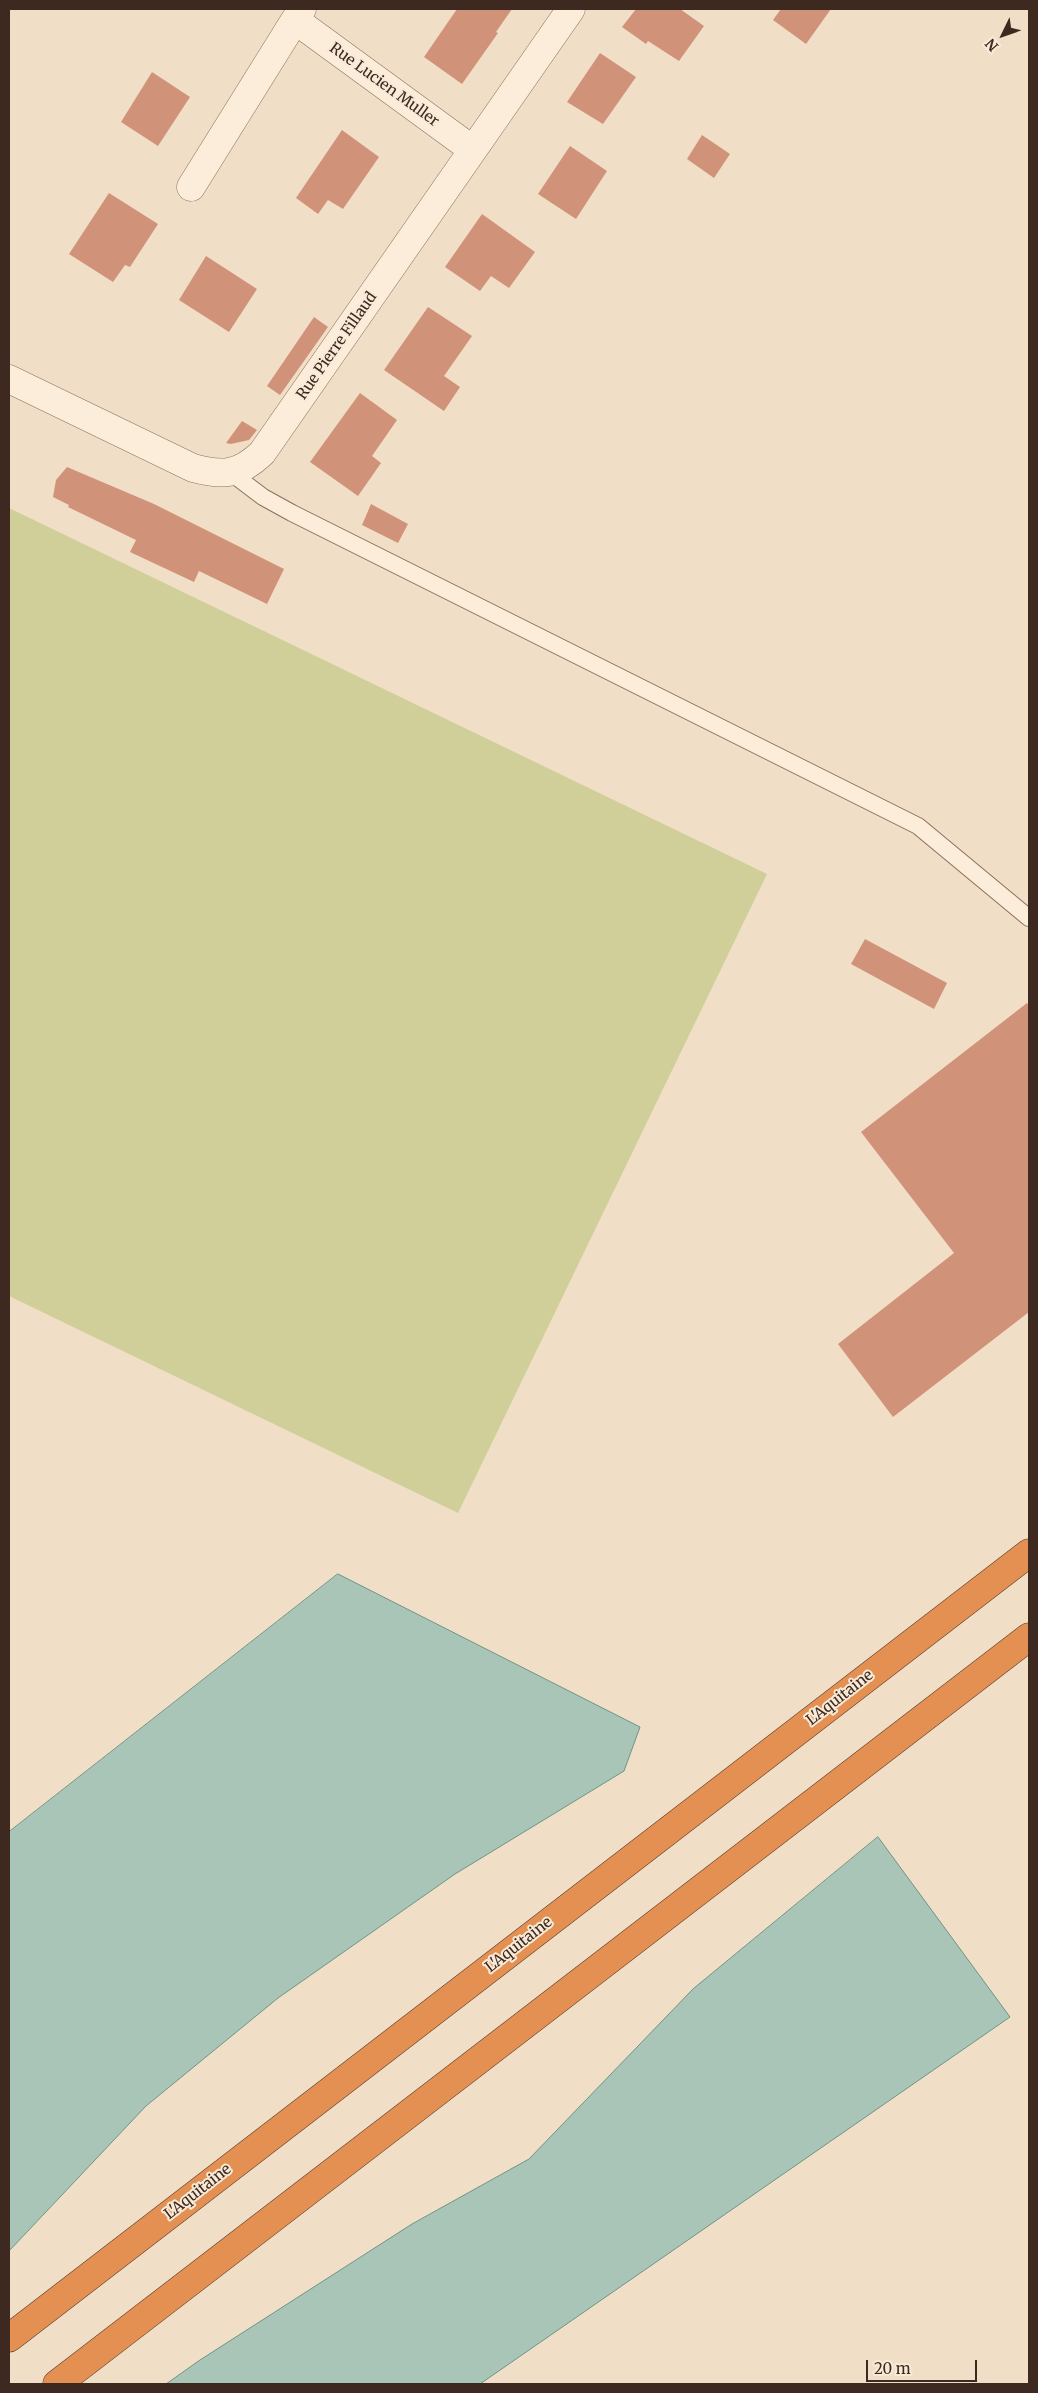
<!DOCTYPE html>
<html>
<head>
<meta charset="utf-8">
<style>
	body { margin:0 }
	#map { position:relative; width:1038px; height:2393px; overflow:hidden; background:#f1dec6; font-family:Merriweather,serif }
	canvas { display:block }
	.frame { position:absolute; inset:0; border:10px solid #3d291f; pointer-events:none }
	.north { position:absolute; left:978px; top:10px; width:50px; height:50px; -webkit-text-stroke:4px #f8ead6; paint-order:stroke; rotate:228deg; font-size:14px; font-weight:700; line-height:20px; text-align:center; color:#3d291f }
	.north::after { content:''; display:block; margin:auto; width:18px; height:22px; background:#3d291f; clip-path:polygon(50% 0,100% 100%,50% 72%,0 100%) }
	.scale { position:absolute; left:866px; top:2360px; width:111px; height:22px; box-sizing:border-box; border:2px solid #3d291f; border-top:0; padding-left:6px; font-size:15px; line-height:18px; white-space:nowrap; color:#3d291f; -webkit-text-stroke:4px #f8ead6; paint-order:stroke }
</style>
</head>
<body>
<div id="map">
<canvas width="1038" height="2393"></canvas>
<div class="frame"></div>
<div class="north">N</div>
<div class="scale">20 m</div>
</div>
<script>
const ctx = document.querySelector('canvas').getContext('2d');
ctx.lineJoin = 'round';
function fillPath(path, color) { ctx.fillStyle = color; ctx.fill(path, 'evenodd'); }
function stroke(path, color, width, dash) { ctx.strokeStyle = color; ctx.lineWidth = width; ctx.lineCap = dash ? 'butt' : 'round'; ctx.setLineDash(dash || []); ctx.stroke(path); }
function write(font, color, halo, rows, align = 'center') {
  ctx.font = font + ' Merriweather,serif'; ctx.lineWidth = 4; ctx.setLineDash([]); ctx.textBaseline = 'middle'; ctx.strokeStyle = halo; ctx.fillStyle = color; for (const [text, x, y, turn = 0] of rows) {
    ctx.save(); ctx.translate(x, y); ctx.rotate((+turn || 0) * Math.PI / 180); ctx.textAlign = isNaN(turn) ? turn : align; if (halo) ctx.strokeText(text, 0, 0); ctx.fillText(text, 0, 0); ctx.restore();
  }
}
const green = new Path2D(`
	M9,508L767,874L458,1513L9,1296Z`);
const water = new Path2D(`
	M338,1574L640,1727L624,1771L455,1874L278,1998L146,2106L9,2251V1832Z
	M878,1837L1010,2017L480,2384H166L200,2360L412,2224L529,2159L693,1989Z`);
const building = new Path2D(`
	M457,9H512L496,32L498,33L462,84L424,57Z
	M636,9H680L704,26L679,61L648,41L646,44L622,27Z
	M781,9H831L806,44L773,20Z
	M600,53L636,77L603,124L567,102Z
	M152,72L190,97L158,146L121,122Z
	M342,130L379,157L343,209L328,200L318,214L296,198Z
	M702,135L730,154L714,178L687,159Z
	M570,146L607,171L576,219L538,194Z
	M109,193L158,224L130,267L125,265L113,282L69,254Z
	M482,214L535,252L509,288L491,276L480,291L445,267Z
	M206,256L257,289L229,332L179,300Z
	M428,307L472,336L444,376L460,387L444,411L384,370Z
	M314,317L328,327L280,395L267,386Z
	M360,393L397,420L372,456L381,463L358,496L310,462Z
	M242,421L257,430L249,440L231,444L226,443Z
	M67,467L154,504L284,569L267,604L199,571L194,582L130,552L136,540L68,507L69,505L53,497L56,480Z
	M371,504L408,524L398,543L362,525Z
	M865,939L947,983L934,1009L851,964Z
	M1027,1003L1029,1006V1312L893,1417L838,1344L954,1253L861,1132Z`);
const lane = new Path2D(`
	M230,472L263,497L292,513L918,826L1029,918`);
const street = new Path2D(`
	M302,9L295,20L473,150
	M191,187L295,20
	M9,379L193,468C223,476 239,475 262,453L571,9`);
const highway = new Path2D(`
	M9,2338L1029,1553
	M57,2384L1029,1637`);
const streetNames = [
	["Rue Lucien Muller",384,85,36],
	["Rue Pierre Fillaud",337,346,-55],
	["L'Aquitaine",840,1698,-38],
	["L'Aquitaine",519,1945,-38],
	["L'Aquitaine",198,2192,-38]
];
fillPath(green, '#d0cf99');
fillPath(water, '#a8c5b8');
stroke(water, '#6d9485', 1);
fillPath(building, '#d1927a');
stroke(lane, '#8e6f5a', 18);
stroke(street, '#8e6f5a', 29);
stroke(highway, '#5c3d2e', 29);
stroke(lane, '#fbedda', 16);
stroke(street, '#fbedda', 28);
stroke(highway, '#e49053', 28);
write('15px', '#3d291f', '#f8ead6', streetNames);
</script>
</body>
</html>
